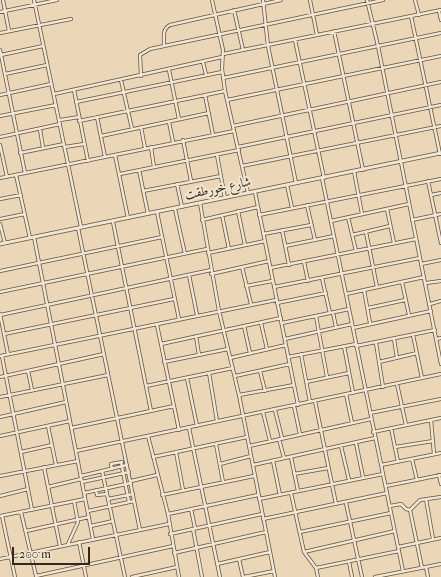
<!DOCTYPE html>
<html>
<head>
<meta charset="utf-8">
<style>
	body { margin:0 }
	#map { position:relative; width:441px; height:577px; overflow:hidden; background:#ebd7b8; font-family:"IM FELL French Canon",serif }
	canvas { display:block }
	.scale { position:absolute; left:12px; top:547px; width:78px; height:18px; box-sizing:border-box; border:2px solid #32271b; border-top:0; padding-left:5px; font-size:12px; line-height:14px; white-space:nowrap; color:#32271b; -webkit-text-stroke:3px #f2e5d1; paint-order:stroke }
</style>
</head>
<body>
<div id="map">
<canvas width="441" height="577"></canvas>
<div class="scale">200 m</div>
</div>
<script>
const ctx = document.querySelector('canvas').getContext('2d');
ctx.lineJoin = 'round';
function stroke(path, color, width, dash) { ctx.strokeStyle = color; ctx.lineWidth = width; ctx.lineCap = dash ? 'butt' : 'round'; ctx.setLineDash(dash || []); ctx.stroke(path); }
function write(font, color, halo, rows, align = 'center') {
  ctx.font = font + ' "IM FELL French Canon",Amiri,serif'; ctx.lineWidth = 4; ctx.setLineDash([]); ctx.textBaseline = 'middle'; ctx.strokeStyle = halo; ctx.fillStyle = color; for (const [text, x, y, turn = 0] of rows) {
    ctx.save(); ctx.translate(x, y); ctx.rotate((+turn || 0) * Math.PI / 180); ctx.textAlign = isNaN(turn) ? turn : align; if (halo) ctx.strokeText(text, 0, 0); ctx.fillText(text, 0, 0); ctx.restore();
  }
}
const minor = new Path2D(`
	M3,0L9,31
	M34,0L81,227
	M212,0L223,50L222,69L225,91L248,193
	M263,0L268,46L296,183
	M310,0L317,35
	M367,0L378,46L441,364
	M415,0L419,15
	M234,10L243,50
	M439,11L441,20
	M0,12L57,0
	M411,16L440,154
	M334,31L363,170
	M0,33L71,19
	M295,40L324,178
	M164,45C164,37 162,29 170,25L281,0
	M0,50L25,173
	M223,54L441,10
	M1,55L43,46
	M203,62L206,75
	M169,70L179,119
	M5,74L47,65
	M141,76L140,55L150,49L383,0
	M223,78L441,33
	M121,80L132,129
	M74,90L88,161
	M54,94L222,57
	M0,95L51,84
	M205,95L213,135
	M227,100L441,56
	M76,102L222,72
	M0,116L56,105
	M97,117L105,157
	M60,120L79,117
	M79,121L225,91
	M169,122L173,142
	M233,126L441,82
	M141,127L145,148
	M40,129L43,148
	M101,136L209,113
	M0,137L60,124
	M183,140L191,181
	M0,145L7,177
	M65,147L84,144
	M151,147L154,167
	M238,147L441,105
	M20,153L64,144
	M115,155L128,218
	M217,155L225,198
	M242,166L441,126
	M139,170L148,214
	M354,171L362,214
	M120,174L239,150
	M16,175L30,238
	M0,178L234,131
	M322,178L403,571
	M428,181L441,243
	M177,184L182,207
	M287,185L292,208
	M143,191L221,176
	M255,192L298,405
	M431,195L441,193
	M0,199L21,195
	M200,203L219,311L239,395L275,577
	M307,205L315,240
	M175,209L185,254
	M387,209L394,243
	M238,211L245,245
	M157,212L179,319
	M222,215L229,249
	M259,215L441,179
	M348,217L356,251
	M0,219L25,214
	M202,220L258,207
	M412,220L441,214
	M331,221L409,204
	M113,222L151,411
	M0,224L5,243
	M78,228L140,530
	M282,230L289,265
	M366,232L377,287
	M263,234L311,225
	M352,235L390,226
	M34,237L93,539
	M285,246L334,236
	M208,253L265,241
	M304,262L308,281
	M421,264L441,260
	M242,267L251,304
	M270,268L416,239
	M0,271L162,237
	M211,274L269,261
	M189,275L197,315
	M322,278L330,313
	M402,282L409,315
	M426,283L441,281
	M246,286L272,281
	M274,287L420,258
	M364,290L370,323
	M0,292L207,249
	M346,294L424,277
	M277,303L326,293
	M430,304L441,301
	M368,308L405,300
	M333,313L336,327
	M0,314L8,354
	M0,315L211,270
	M316,316L327,377
	M261,323L267,349
	M282,323L349,309
	M157,325L179,430
	M244,326L250,353
	M353,328L431,311
	M4,334L174,299
	M413,335L422,378
	M196,336L199,355
	M285,339L352,324
	M394,339L397,358
	M437,339L441,338
	M376,343L383,387
	M161,344L281,318
	M344,346L353,393
	M356,346L435,330
	M301,354L310,402
	M0,356L276,300
	M2,356L32,510
	M288,357L356,344
	M230,358L286,345
	M164,362L228,349
	M379,362L417,353
	M28,371L32,390
	M260,371L265,391
	M209,373L217,421
	M235,376L290,364
	M0,377L104,354
	M187,378L197,426
	M306,382L349,373
	M397,384L406,425
	M146,386L233,368
	M346,394L352,423
	M239,395L294,385
	M0,397L108,375
	M315,401L336,504
	M294,406L300,434
	M275,410L282,438
	M263,412L270,441
	M370,413L441,399
	M0,417L66,402
	M431,420L434,454
	M48,426L56,465
	M71,428L174,406
	M189,428L220,577
	M391,428L398,462
	M373,432L441,418
	M0,436L70,421
	M148,436L168,514L179,577
	M279,439L284,458
	M356,443L363,477
	M216,444L223,482
	M249,446L371,419
	M341,446L349,480
	M395,447L433,441
	M76,451L441,374
	M21,452L52,445
	M176,452L183,490
	M153,457L247,437
	M291,457L298,491
	M412,459L417,480
	M273,461L280,495
	M121,462L129,502
	M220,464L251,456
	M253,465L375,438
	M381,465L441,453
	M44,467L60,546
	M112,469L111,464L122,462
	M102,471L125,577
	M294,474L328,468
	M439,475L441,484
	M0,476L78,461
	M81,476L127,465
	M131,481L157,475
	M82,482L129,472
	M386,486L441,475
	M48,487L81,479
	M96,490L97,495L107,494
	M84,493L131,483
	M291,493L304,552L316,568L318,577
	M162,495L254,476
	M0,496L28,489
	M108,499L133,494
	M259,499L383,474
	M426,499L433,539
	M346,503L362,577
	M390,506L401,504L406,509L410,510L420,500L441,497
	M191,509L195,528
	M410,510L422,568
	M88,511L134,501
	M21,512L36,576
	M168,514L258,495
	M0,516L85,499
	M2,516L15,577
	M263,519L387,493
	M91,526L113,521
	M193,529L202,577
	M26,531L89,517
	M300,532L391,513
	M170,534L262,514
	M79,542L86,577
	M68,544L78,522L74,501
	M398,547L441,538
	M304,552L395,531
	M174,553L266,532
	M0,559L169,524
	M239,559L243,577
	M349,562L352,577
	M217,564L270,552
	M426,567L428,577
	M316,568L399,551
	M36,576L173,546
	M132,577L177,567
	M244,577L274,571
	M375,577L441,564`);
const tertiary = new Path2D(`
	M0,244L441,153`);
const streetNames = [
	["شارع خورطقت",218,189,-12]
];
stroke(minor, '#605342', 4);
stroke(tertiary, '#605342', 4.5);
stroke(minor, '#f2e5d1', 2.5);
stroke(tertiary, '#f2e5d1', 3);
write('13px', '#32271b', '#f2e5d1', streetNames);
</script>
</body>
</html>
